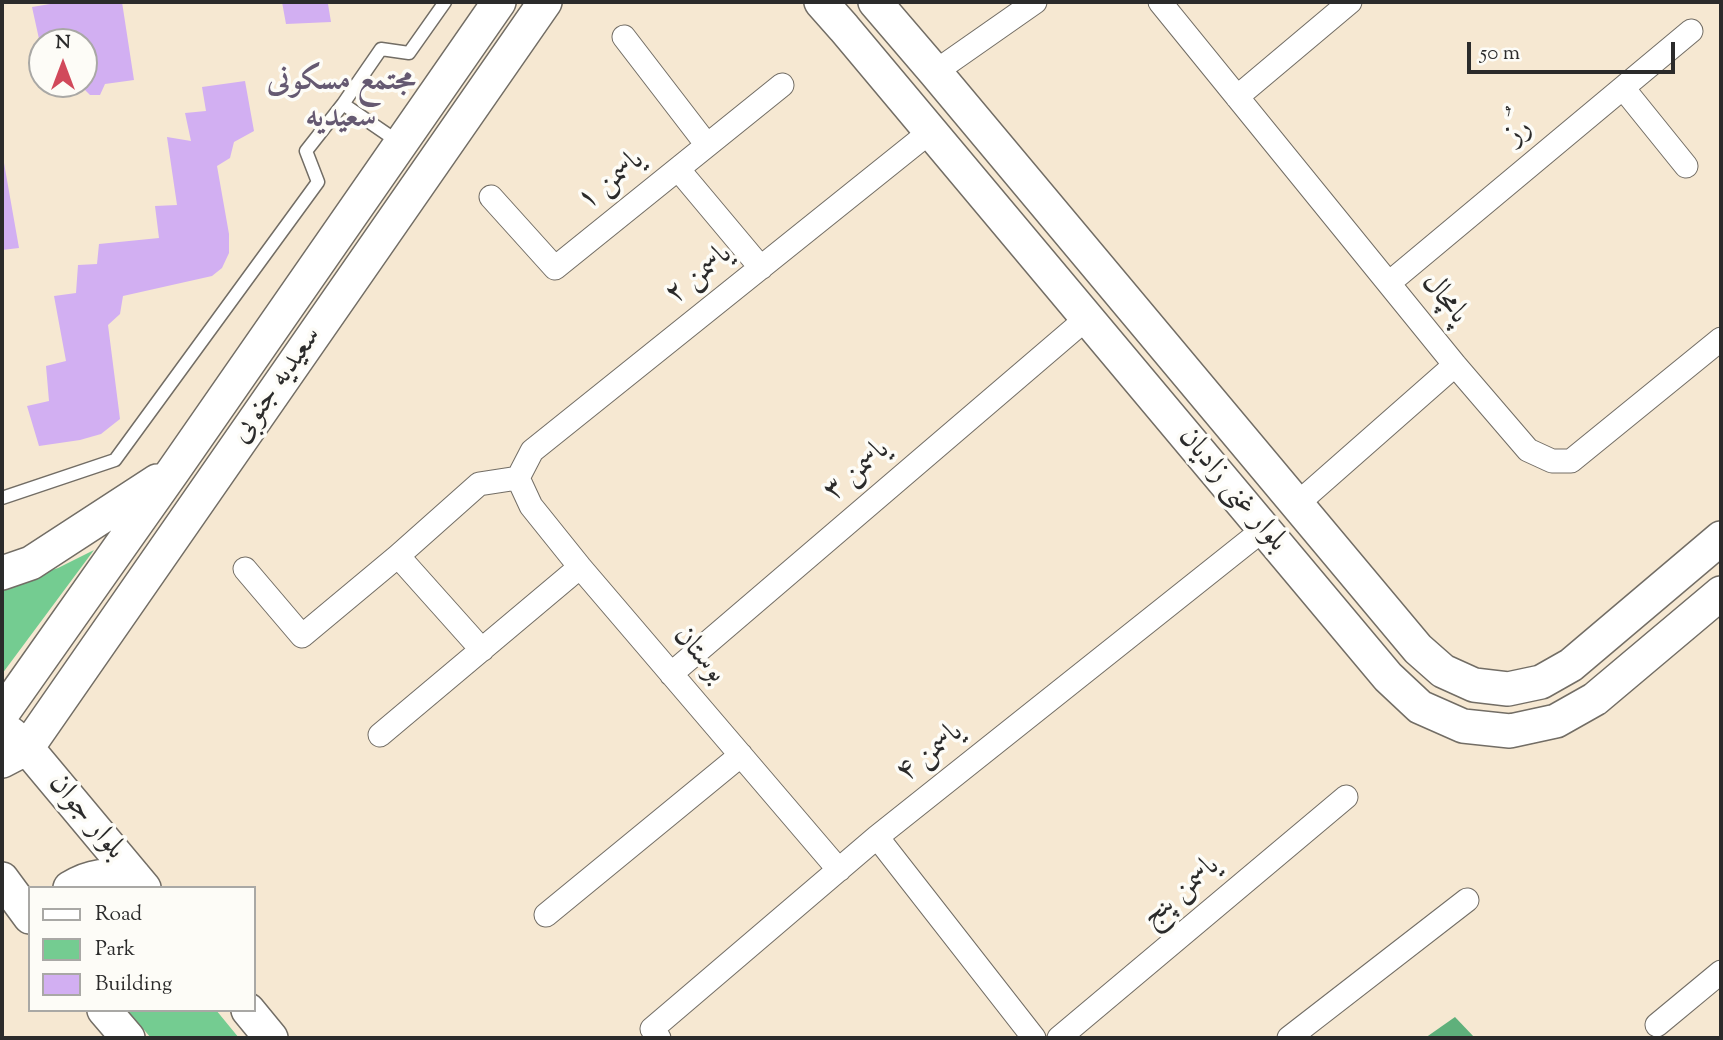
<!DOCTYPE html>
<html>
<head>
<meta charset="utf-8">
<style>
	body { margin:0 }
	#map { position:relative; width:1723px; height:1040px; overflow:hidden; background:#f6e8d2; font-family:"Sorts Mill Goudy",serif }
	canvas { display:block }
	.frame { position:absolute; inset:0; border:4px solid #2b2b2b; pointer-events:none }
	.legend { position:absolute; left:28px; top:886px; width:228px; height:126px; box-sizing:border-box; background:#fdfcf7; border:2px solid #a9a8a5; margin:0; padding:9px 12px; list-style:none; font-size:21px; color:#2b2b2b }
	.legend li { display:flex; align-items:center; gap:14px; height:35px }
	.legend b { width:35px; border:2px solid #a9a8a5 }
	.north { position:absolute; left:28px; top:28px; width:70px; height:70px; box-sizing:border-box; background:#fdfcf7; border:2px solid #a9a8a5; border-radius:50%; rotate:0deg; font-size:19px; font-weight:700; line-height:28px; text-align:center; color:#2b2b2b }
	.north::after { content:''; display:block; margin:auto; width:24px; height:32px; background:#d1495b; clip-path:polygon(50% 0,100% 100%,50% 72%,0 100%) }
	.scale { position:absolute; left:1467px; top:42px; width:208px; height:32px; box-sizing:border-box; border:4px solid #2b2b2b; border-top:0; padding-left:9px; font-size:21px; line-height:24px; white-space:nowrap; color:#2b2b2b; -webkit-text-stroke:5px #fdfcf7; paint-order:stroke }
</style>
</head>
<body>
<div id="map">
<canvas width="1723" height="1040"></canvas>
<div class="frame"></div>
<ul class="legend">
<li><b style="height:9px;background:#fff"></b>Road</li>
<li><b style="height:19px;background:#74cc91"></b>Park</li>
<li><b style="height:19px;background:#d2aff2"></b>Building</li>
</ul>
<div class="north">N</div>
<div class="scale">50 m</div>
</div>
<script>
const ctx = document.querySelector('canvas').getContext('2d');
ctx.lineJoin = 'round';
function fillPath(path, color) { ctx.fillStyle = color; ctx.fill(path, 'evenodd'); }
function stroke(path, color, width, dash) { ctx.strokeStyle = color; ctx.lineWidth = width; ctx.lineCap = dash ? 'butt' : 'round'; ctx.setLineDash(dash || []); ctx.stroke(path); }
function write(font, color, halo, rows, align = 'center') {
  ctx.font = font + ' "Sorts Mill Goudy",Amiri,serif'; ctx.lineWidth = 7; ctx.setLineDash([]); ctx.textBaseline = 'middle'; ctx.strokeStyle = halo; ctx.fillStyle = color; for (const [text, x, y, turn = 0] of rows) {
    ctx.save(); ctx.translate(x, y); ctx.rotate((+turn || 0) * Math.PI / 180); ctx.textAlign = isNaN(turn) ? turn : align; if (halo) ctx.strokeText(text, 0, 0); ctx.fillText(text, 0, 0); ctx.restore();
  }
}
const green = new Path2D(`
	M94,550L2,674V586L58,568Z
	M127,1010H216L239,1038H151Z`);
const forest = new Path2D(`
	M1455,1017L1475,1038H1425Z`);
const building = new Path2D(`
	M62,2H122L134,80L105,84L100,95H90L82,87L50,91L48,84H84V42H42L41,48L32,7Z
	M282,2H334L328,4L331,22L286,24Z
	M245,81L254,131L234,142L230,158L217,166L229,234V253L222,268L212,276L123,296L120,314L108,325L120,419L101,434L80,440L39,446L27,406L49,401L46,366L66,361L54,296L76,293L78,265L97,264L99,244L159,238L155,206L177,205L167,137L191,141L185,113L206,111L202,87Z
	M2,163H4L19,248L2,250Z`);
const lane = new Path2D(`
	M343,104L400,143
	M2,498L115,460L318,182L306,151L343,104L381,49L409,53L445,2`);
const street = new Path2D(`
	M1160,2L1455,365L1528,450L1552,461H1571L1721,339
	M624,37L707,145
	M935,72L1035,2
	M1623,88L1686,166
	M1237,97L1350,2
	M678,169L761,268
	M491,197L555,268L782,85
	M1389,283L1691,31
	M518,478L532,451L931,131
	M518,478L531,506L580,567L839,870
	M1297,504L1455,365
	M398,556L479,484L518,478
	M245,569L302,636L398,556L482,650
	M671,674L1087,318
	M380,735L580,567
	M877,837L1034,1038
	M546,915L741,755
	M1657,1025L1721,972
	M659,1038L652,1029L877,837L1264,529
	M1059,1038L1346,797
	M1289,1038L1467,900`);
const secondary = new Path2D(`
	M821,2L844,28L1388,677L1420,707L1463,726L1510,731L1556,721L1595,699L1721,593
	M875,2L935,72L1418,649L1443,671L1474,685L1508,689L1541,682L1571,665L1721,538
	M2,573L31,563L157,481
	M2,714L174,470L499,2
	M11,734L27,748L144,888
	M2,761L27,748L545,2
	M2,879L30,917
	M70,888C92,874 109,875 134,876
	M104,1010L128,1038
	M248,1010L271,1038`);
const streetNames = [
	["رُز",1520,133,-40],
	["یاسمن ۱",612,182,-39],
	["یاسمن ۲",700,276,-39],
	["پامچال",1443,300,51],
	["سعیدیه جنوبی",278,386,-55],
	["یاسمن ۳",858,472,-41],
	["بلوار غنی زادیان",1231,491,50],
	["بوستان",698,656,49],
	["یاسمن ۴",931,754,-39],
	["بلوار جوان",85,818,50],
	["یاسمن پنج",1182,893,-40]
];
const neighbourhoodNames = [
	["مجتمع مسکونی",341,84],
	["سعیدیه",341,121]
];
fillPath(green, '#74cc91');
fillPath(forest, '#5fb07b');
fillPath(building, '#d2aff2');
stroke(lane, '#726d65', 15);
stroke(street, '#726d65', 25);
stroke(secondary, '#726d65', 36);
stroke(lane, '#fff', 12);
stroke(street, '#fff', 23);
stroke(secondary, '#fff', 33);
write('30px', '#2b2b2b', '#fdfcf7', streetNames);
write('bold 32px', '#655971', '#fdfcf7', neighbourhoodNames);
</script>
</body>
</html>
